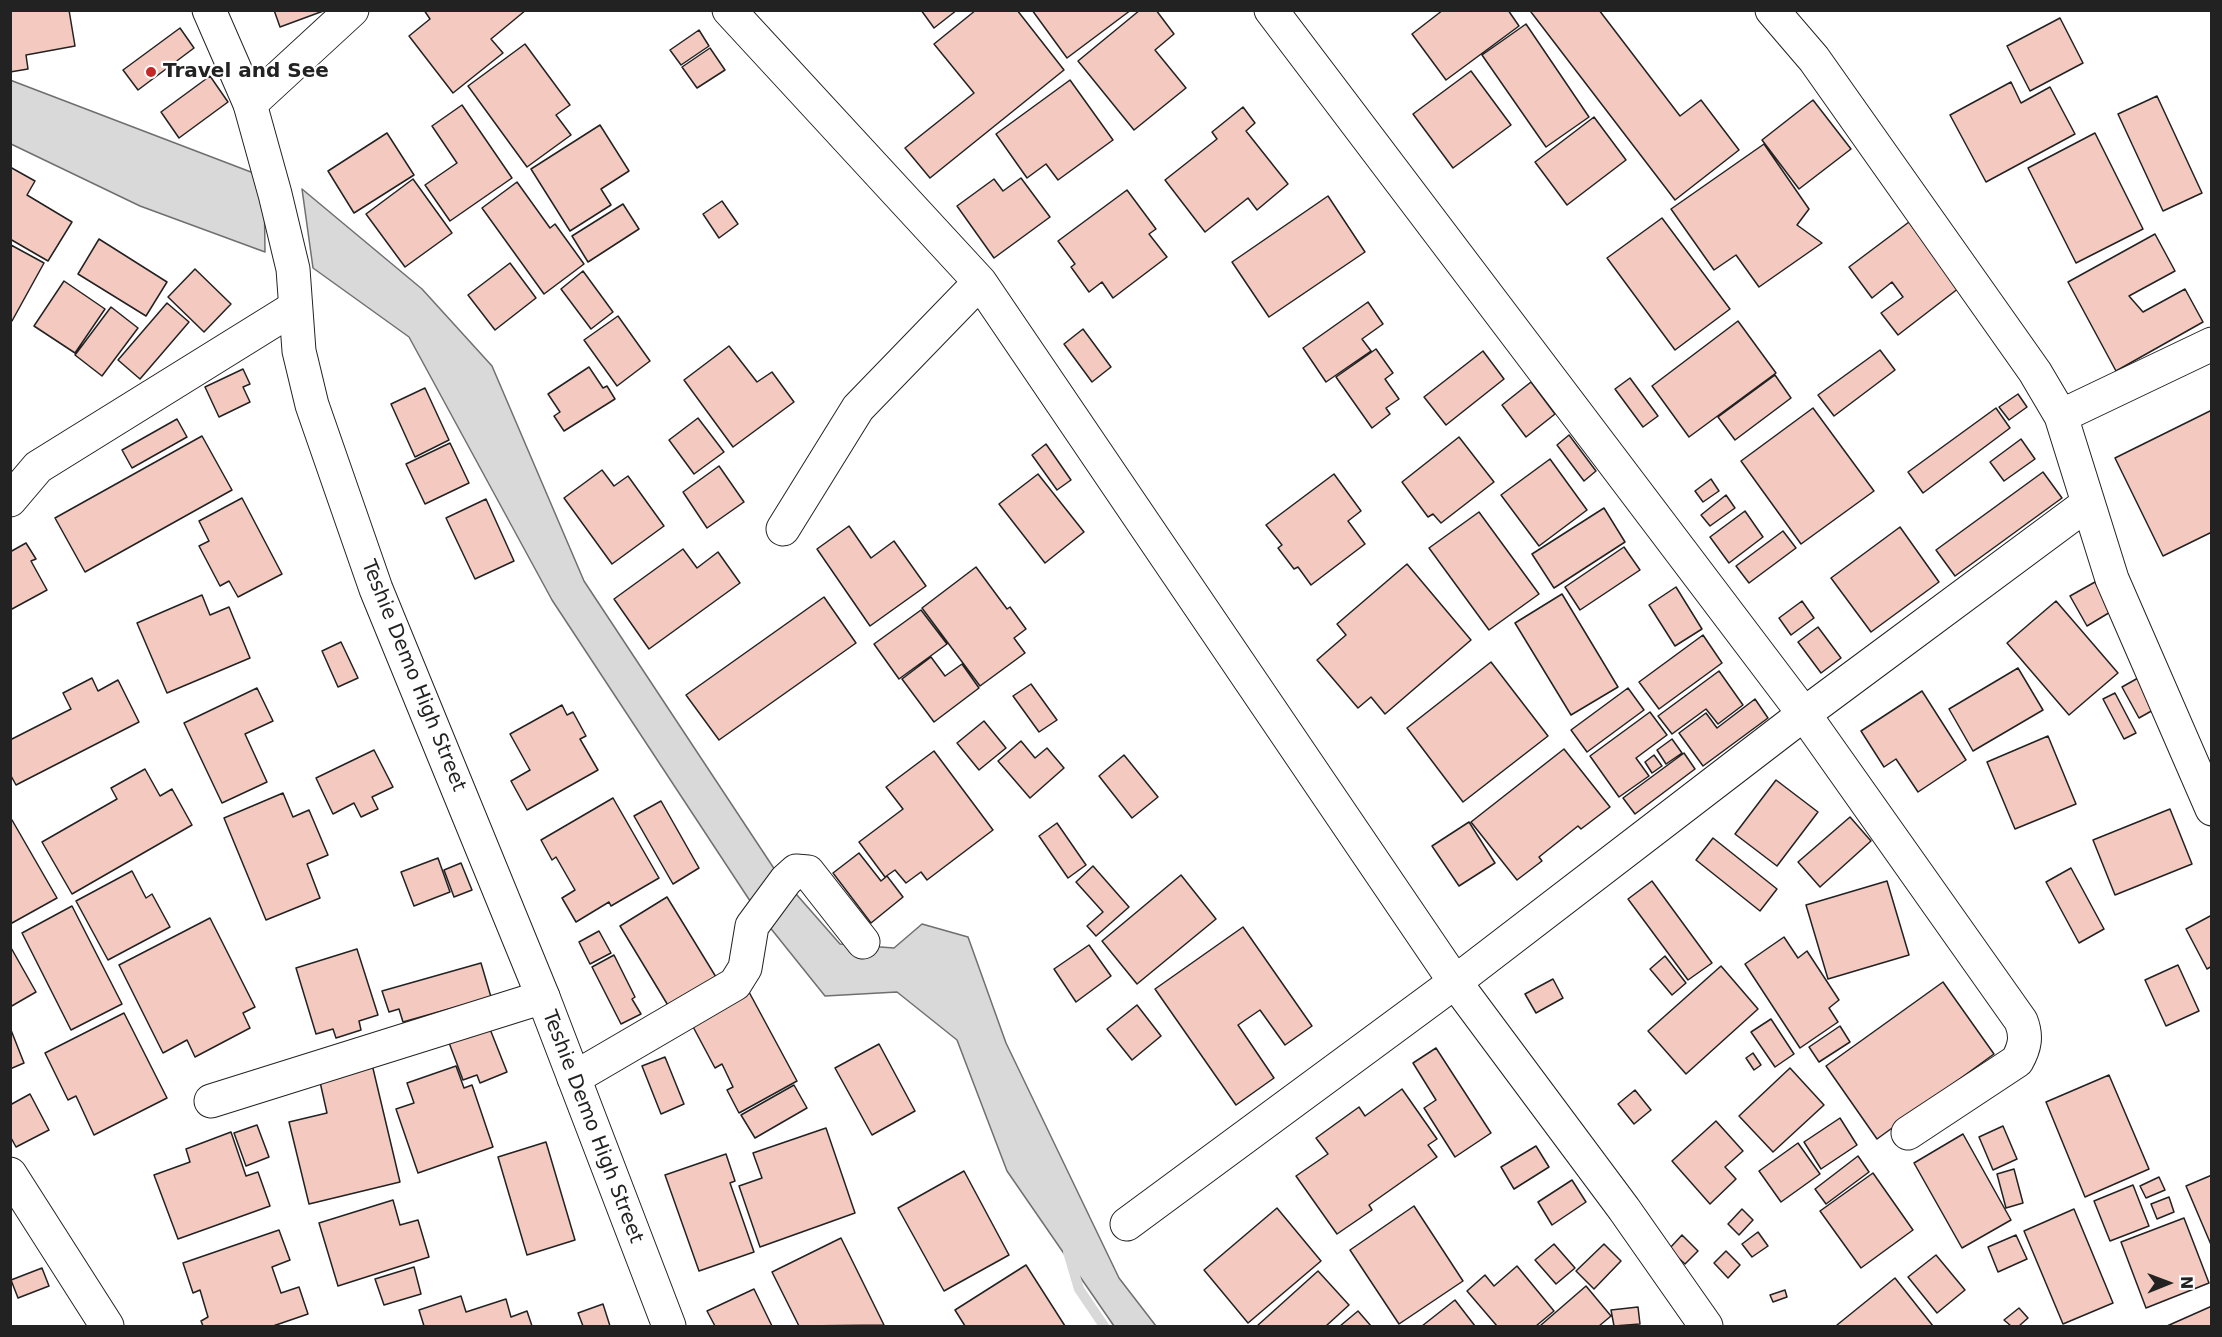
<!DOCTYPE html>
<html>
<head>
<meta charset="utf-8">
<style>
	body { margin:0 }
	#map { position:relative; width:2222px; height:1337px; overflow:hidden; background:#fff; font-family:"DejaVu Sans",sans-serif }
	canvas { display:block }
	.frame { position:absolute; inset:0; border:12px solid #222; pointer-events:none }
	.north { position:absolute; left:2138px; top:1253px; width:60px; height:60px; -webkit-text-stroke:4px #fff; paint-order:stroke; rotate:89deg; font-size:16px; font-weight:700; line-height:24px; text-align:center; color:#222 }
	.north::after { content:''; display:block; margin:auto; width:21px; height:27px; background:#222; clip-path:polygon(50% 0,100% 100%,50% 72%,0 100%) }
</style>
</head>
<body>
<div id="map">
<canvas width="2222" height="1337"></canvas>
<div class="frame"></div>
<div class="north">N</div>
</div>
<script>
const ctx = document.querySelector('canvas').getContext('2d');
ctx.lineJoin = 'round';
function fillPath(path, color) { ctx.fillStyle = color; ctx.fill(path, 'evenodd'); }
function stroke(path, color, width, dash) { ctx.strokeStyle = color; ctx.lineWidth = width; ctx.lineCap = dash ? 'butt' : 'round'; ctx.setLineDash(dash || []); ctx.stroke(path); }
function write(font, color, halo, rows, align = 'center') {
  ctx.font = font + ' "DejaVu Sans",sans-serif'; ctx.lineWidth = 4.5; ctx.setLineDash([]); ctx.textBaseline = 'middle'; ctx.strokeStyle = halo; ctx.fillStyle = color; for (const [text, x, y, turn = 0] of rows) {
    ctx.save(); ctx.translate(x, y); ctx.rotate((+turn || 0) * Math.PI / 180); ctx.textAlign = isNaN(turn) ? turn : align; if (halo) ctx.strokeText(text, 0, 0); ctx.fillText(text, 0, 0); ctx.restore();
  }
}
const water = new Path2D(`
	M10,80L264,177L265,252L140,206L11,144Z
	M302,189L422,289L492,366L584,581L775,870L840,944L894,948L922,924L968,937L1006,1043L1119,1278L1156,1326H1114L1007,1171L957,1040L897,992L825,996L756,910L552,600L409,337L313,268Z`);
const stream = new Path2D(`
	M1068,1252L1079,1289L1104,1326`);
const building = new Path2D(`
	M10,10H69L75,46L26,55L28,69L10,72Z
	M274,10H326L280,27Z
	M424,10H526L491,39L503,53L453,93L409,36L430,19Z
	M921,10H957L934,28Z
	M976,10H1017L1064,70L930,178L905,148L974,93L934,44Z
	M1032,10H1131L1067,58Z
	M1140,10H1156L1174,34L1155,50L1186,88L1134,130L1078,61Z
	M1443,10H1508L1519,26L1446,80L1412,34Z
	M1533,10H1599L1680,116L1701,100L1739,150L1675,200L1531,12Z
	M2060,18L2083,63L2030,91L2007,46Z
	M1526,24L1589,117L1546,147L1482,55Z
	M180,28L194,48L138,90L123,70Z
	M699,30L709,46L681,65L670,50Z
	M525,44L570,105L556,115L571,135L527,167L468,86Z
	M710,48L725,70L697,88L682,67Z
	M1471,71L1511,125L1453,168L1413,114Z
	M210,76L228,102L179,138L161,112Z
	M1070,80L1113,140L1058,180L1046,164L1027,178L996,134Z
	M2011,82L2021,103L2050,87L2075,134L1986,182L1950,115Z
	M2157,96L2202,193L2163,211L2118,114Z
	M1813,100L1851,149L1799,189L1762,140Z
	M462,105L512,178L450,221L425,185L457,163L432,126Z
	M1243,107L1255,123L1246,131L1288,184L1257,210L1248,198L1205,232L1165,180L1217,139L1212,132Z
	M1594,117L1626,160L1567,205L1535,162Z
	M600,125L629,171L601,189L611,205L570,231L531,169Z
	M387,133L414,175L354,213L328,171Z
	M2095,133L2143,229L2076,263L2028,168Z
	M1764,144L1809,209L1797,225L1822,243L1759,287L1736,255L1714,270L1671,209Z
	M10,167L35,181L27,195L72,222L48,261L10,239Z
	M1021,178L1050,217L994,258L957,206L994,179L1003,191Z
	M413,179L452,233L405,267L366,214Z
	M517,182L550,228L555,224L584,264L544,294L482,208Z
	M1127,190L1156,229L1149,234L1167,257L1113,298L1102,282L1089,292L1071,267L1075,264L1058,241Z
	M1328,196L1365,252L1269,317L1232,262Z
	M722,201L738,224L719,238L703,214Z
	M623,204L639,229L588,262L572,236Z
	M1662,218L1730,309L1675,350L1607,258Z
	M1909,222L1959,288L1898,335L1881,313L1903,297L1892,282L1872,298L1849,267Z
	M2155,234L2175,271L2129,296L2143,312L2185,289L2203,322L2116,371L2068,282Z
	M99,239L167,282L146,316L78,274Z
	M11,245L44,263L12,321L10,320Z
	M510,263L536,298L495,330L468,295Z
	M195,269L231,304L204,332L168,297Z
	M583,271L613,312L591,329L561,289Z
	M64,281L105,309L75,353L34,326Z
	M1368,302L1383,324L1362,339L1371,351L1326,382L1303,348Z
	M167,303L189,322L140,379L118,360Z
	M111,307L138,328L102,376L75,355Z
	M618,316L650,361L617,386L584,340Z
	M1738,321L1776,373L1689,437L1652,386Z
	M1083,329L1111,367L1092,382L1064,344Z
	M729,346L757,382L772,372L794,402L733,447L684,380Z
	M1376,349L1393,373L1385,379L1399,399L1386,408L1390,414L1372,428L1336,377Z
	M1880,350L1895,370L1834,416L1818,395Z
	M1483,351L1504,379L1446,425L1424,397Z
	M589,367L603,388L607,386L615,399L564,431L554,416L560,412L548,394Z
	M243,369L250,384L243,387L250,402L219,417L205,387Z
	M1775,375L1791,398L1735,440L1718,417Z
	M1630,378L1658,416L1643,427L1615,389Z
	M1531,382L1555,414L1526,437L1502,405Z
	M425,388L449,440L415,457L391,404Z
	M2018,394L2027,407L2009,420L1999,407Z
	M1813,408L1874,491L1801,544L1741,461Z
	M1996,408L2010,428L1923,493L1908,472Z
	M2212,410V532L2163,556L2115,458Z
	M698,418L724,452L694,474L669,440Z
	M177,419L187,437L132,468L122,450Z
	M1569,435L1596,471L1584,481L1557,445Z
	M202,436L232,490L85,572L55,518Z
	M1459,437L1494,482L1441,523L1433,514L1428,517L1402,482Z
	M2021,439L2035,459L2004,481L1990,462Z
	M450,443L469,483L425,504L406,464Z
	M1046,444L1071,480L1057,490L1032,455Z
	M1550,459L1587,510L1539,546L1501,495Z
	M719,466L744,502L707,528L683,492Z
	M602,470L614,486L628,476L664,526L612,564L564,498Z
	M2043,472L2062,498L1955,576L1936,550Z
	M1038,474L1084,532L1045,563L999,504Z
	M1334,474L1361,511L1348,521L1365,544L1311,585L1298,567L1294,569L1278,548L1282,545L1266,525Z
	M1711,479L1719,491L1703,502L1695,491Z
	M1726,495L1735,508L1710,526L1701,515Z
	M242,498L282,574L238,597L229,581L220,586L199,546L209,541L199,521Z
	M486,499L514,561L475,579L446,518Z
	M1604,508L1625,542L1554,588L1532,554Z
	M1745,511L1763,537L1729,563L1710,537Z
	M1479,512L1539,594L1489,630L1429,548Z
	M849,526L871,558L894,541L926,586L870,626L817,549Z
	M1900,527L1939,582L1871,632L1831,578Z
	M1783,531L1796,548L1749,583L1736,566Z
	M26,543L36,559L31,561L47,590L12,609L10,606V552Z
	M1624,547L1640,570L1580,610L1565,587Z
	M683,549L697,568L718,552L740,583L649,649L614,599Z
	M1407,564L1471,640L1385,714L1371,697L1358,708L1317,660L1346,635L1337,624Z
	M976,567L1007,609L1010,607L1026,629L1014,638L1025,653L980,686L922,608Z
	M2095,582L2112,611L2087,626L2070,596Z
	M1676,587L1702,629L1675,646L1649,605Z
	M1562,594L1618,687L1571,715L1515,623Z
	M202,595L210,615L229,607L250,658L167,693L137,623Z
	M824,597L856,643L719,740L686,695Z
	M1802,601L1814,618L1791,635L1779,618Z
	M2056,601L2118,673L2069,715L2007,643Z
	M921,610L947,644L899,679L874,644Z
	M1818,627L1841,658L1821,673L1798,642Z
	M1703,635L1722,663L1659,709L1639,682Z
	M341,642L358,678L338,687L322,651Z
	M931,657L945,676L962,664L979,688L934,722L902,679Z
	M1491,662L1548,736L1463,802L1407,728Z
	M2018,668L2043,710L1973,751L1949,709Z
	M1719,671L1743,705L1718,724L1706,709L1672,734L1658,716Z
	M92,678L98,691L118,680L139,722L16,785L10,774V740L71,709L63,693Z
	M2138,678L2155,709L2139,718L2122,687Z
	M1031,684L1057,720L1039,732L1013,696Z
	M257,688L273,721L245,734L267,782L222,803L184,723Z
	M1628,688L1644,710L1587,752L1571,730Z
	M1922,691L1966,760L1918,792L1896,759L1884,767L1861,731Z
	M2115,693L2136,733L2124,739L2103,699Z
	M1755,699L1768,718L1703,766L1679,733L1706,713L1717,728Z
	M562,705L567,715L573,712L586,736L580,739L598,770L527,810L511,781L530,770L510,734Z
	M1650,712L1667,735L1636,758L1649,776L1619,797L1590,756Z
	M984,721L1006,748L979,770L957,743Z
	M2048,736L2076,804L2015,829L1987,762Z
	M1672,739L1682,753L1666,764L1657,750Z
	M1021,741L1035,758L1047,748L1064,768L1030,798L998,761Z
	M1564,749L1610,807L1581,829L1578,826L1539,857L1542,861L1517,880L1471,822Z
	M374,750L393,787L372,797L378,809L361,817L354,803L333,814L316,778Z
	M934,751L993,830L927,880L921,872L906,883L895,870L885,877L859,842L903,809L886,787Z
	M1684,753L1695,769L1635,814L1623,798Z
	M1124,755L1158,797L1132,818L1099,776Z
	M1654,755L1662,766L1652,773L1645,762Z
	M145,769L160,796L172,789L192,825L72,894L42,842L117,799L111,788Z
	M1776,780L1818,812L1777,866L1735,834Z
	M283,793L293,817L309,810L328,855L307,864L320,898L266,920L224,818Z
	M613,798L659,878L611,906L609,902L576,922L562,898L575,890L556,857L552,860L541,840Z
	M661,801L699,868L673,884L634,816Z
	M2170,809L2192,864L2115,895L2093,840Z
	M1850,817L1871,841L1820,887L1798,862Z
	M12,820L57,898L12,923L10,920V821Z
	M1469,822L1495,863L1459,886L1432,846Z
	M1057,823L1086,865L1068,878L1039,836Z
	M1713,838L1777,889L1760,911L1696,860Z
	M859,853L881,881L887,876L903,897L871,923L833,873Z
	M438,858L450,892L414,906L401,872Z
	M461,863L472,890L454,897L444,870Z
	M1093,866L1129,907L1096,936L1087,926L1103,912L1076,882Z
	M2071,868L2104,929L2079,943L2046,882Z
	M132,871L146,898L152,894L170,927L108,960L76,901Z
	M1181,875L1216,919L1137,984L1102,941Z
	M1652,881L1712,963L1688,980L1628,899Z
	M1887,881L1909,955L1828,979L1806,905Z
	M667,897L716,977L669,1007L620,926Z
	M72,906L122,1004L71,1030L22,933Z
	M2212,915V966L2207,969L2186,929Z
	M210,918L255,1007L243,1013L250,1028L195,1057L187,1040L163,1053L119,965Z
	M1243,927L1312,1026L1285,1045L1260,1010L1238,1025L1274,1078L1236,1105L1155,989Z
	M599,931L611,953L590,964L579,942Z
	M1784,937L1798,958L1807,951L1839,1000L1829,1008L1838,1022L1800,1048L1745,964Z
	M1089,945L1111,976L1076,1002L1054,969Z
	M10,946L36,992L10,1007Z
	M357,949L378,1015L359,1021L361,1030L336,1038L333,1029L316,1034L296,968Z
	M614,955L635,997L632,999L641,1014L621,1024L592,967Z
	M1665,956L1686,983L1672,995L1650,969Z
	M481,963L491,997L403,1022L399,1009L389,1012L382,991Z
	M2178,965L2199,1011L2166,1026L2145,980Z
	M1721,966L1758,1009L1686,1074L1648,1031Z
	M1553,979L1563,998L1536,1013L1525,994Z
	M1943,982L1994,1054L1877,1139L1826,1066Z
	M749,992L797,1081L739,1113L727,1090L733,1087L722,1064L715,1068L691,1023Z
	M1137,1005L1161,1036L1132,1060L1107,1029Z
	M124,1013L167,1098L94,1135L76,1096L68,1100L45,1053Z
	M1771,1019L1794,1054L1775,1067L1751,1032Z
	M488,1024L507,1072L480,1083L477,1075L463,1080L448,1040Z
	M1840,1026L1850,1042L1819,1062L1809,1047Z
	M11,1030L24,1063L10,1069V1030Z
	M879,1044L915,1111L872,1135L835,1068Z
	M1436,1048L1491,1133L1455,1157L1424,1108L1436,1100L1413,1063Z
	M1753,1053L1761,1065L1754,1070L1746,1058Z
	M665,1057L684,1104L661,1114L642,1066Z
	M371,1060L400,1182L309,1204L289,1122L327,1113L318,1073Z
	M456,1066L464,1088L472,1085L493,1147L418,1173L396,1109L414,1103L407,1083Z
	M1790,1068L1824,1105L1773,1152L1739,1116Z
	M2109,1075L2149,1169L2085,1197L2046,1102Z
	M794,1085L807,1108L755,1138L741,1115Z
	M1402,1089L1437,1139L1428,1145L1437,1157L1369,1205L1372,1210L1337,1234L1296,1176L1328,1154L1316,1138L1359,1107L1365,1116Z
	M1635,1090L1651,1110L1634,1124L1618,1104Z
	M30,1094L49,1130L16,1147L10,1136V1105Z
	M1840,1118L1857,1145L1821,1169L1804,1142Z
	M1716,1121L1743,1151L1725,1167L1736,1179L1710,1204L1672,1161Z
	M257,1125L269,1157L246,1166L234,1133Z
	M2003,1126L2017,1159L1993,1170L1979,1137Z
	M826,1128L855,1213L760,1247L739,1186L762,1178L753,1153Z
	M231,1132L246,1176L258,1172L270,1206L178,1239L154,1175L190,1162L186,1149Z
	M1963,1134L2011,1220L1962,1248L1914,1163Z
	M546,1142L575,1240L527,1255L498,1157Z
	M1798,1143L1820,1174L1781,1202L1759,1171Z
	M1536,1146L1549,1167L1514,1189L1501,1167Z
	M726,1154L735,1181L730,1183L754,1252L699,1271L665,1175Z
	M1858,1156L1869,1172L1826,1204L1815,1189Z
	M2014,1169L2023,1203L2006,1208L1997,1174Z
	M964,1171L1009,1255L944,1291L898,1208Z
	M1873,1173L1913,1230L1861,1268L1820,1211Z
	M2212,1175V1247L2186,1186Z
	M2159,1177L2165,1190L2146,1198L2140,1186Z
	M1572,1180L1586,1202L1552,1225L1538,1202Z
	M2133,1185L2149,1226L2110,1241L2094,1201Z
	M2169,1197L2174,1212L2157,1219L2151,1204Z
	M393,1200L400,1225L418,1220L429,1257L338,1286L319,1223Z
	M1414,1206L1463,1281L1399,1324L1350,1250Z
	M1277,1208L1321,1261L1248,1323L1204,1270Z
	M1742,1209L1753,1220L1739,1235L1728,1224Z
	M2074,1209L2113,1303L2063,1324L2024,1231Z
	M2184,1218L2209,1283L2146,1308L2121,1242Z
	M279,1230L290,1260L272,1267L281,1293L299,1287L308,1314L273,1326H203L201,1321L208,1317L200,1290L193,1293L183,1263Z
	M1758,1232L1768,1246L1752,1257L1742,1244Z
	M1682,1235L1698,1251L1685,1264L1669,1249Z
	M2016,1235L2027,1259L1998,1272L1988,1247Z
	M841,1238L884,1325L799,1326L772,1272Z
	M1554,1244L1575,1268L1556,1284L1535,1260Z
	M1604,1244L1621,1261L1594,1289L1576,1271Z
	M1726,1251L1740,1265L1728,1278L1714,1263Z
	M1936,1255L1965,1290L1937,1313L1908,1277Z
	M1026,1265L1065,1326H965L955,1310Z
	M1517,1266L1554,1311L1536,1326H1497L1467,1291L1485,1275L1494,1286Z
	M414,1267L421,1294L384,1305L375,1279Z
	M42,1268L49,1286L18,1298L11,1280Z
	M1318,1271L1349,1305L1326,1326H1257Z
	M1895,1278L1933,1326H1839L1837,1325Z
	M1586,1286L1611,1316L1599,1326H1542L1541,1325Z
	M754,1289L772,1326H715L707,1311Z
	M1785,1290L1787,1297L1773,1302L1770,1295Z
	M461,1296L466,1312L506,1299L511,1317L527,1311L532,1326H424L419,1310Z
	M1455,1300L1475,1326H1422Z
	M603,1304L610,1326H583L578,1313Z
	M2212,1306V1326H2167Z
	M1638,1307L1640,1324L1614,1326L1611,1310Z
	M2019,1308L2028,1318L2019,1326H2011L2004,1320Z
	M1358,1311L1371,1326H1340Z`);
const minor = new Path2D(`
	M729,10L980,282L1455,982L1624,1209L1706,1326
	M1271,10L1804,714L2021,1021C2027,1036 2025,1047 2017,1061L1908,1133
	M1772,10L1814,59L2035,372L2061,416L2112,579L2212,809
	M250,104L352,10
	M2061,416L2212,344
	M10,500L38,467L294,308
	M783,529L858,408L980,282
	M574,1078L735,984L745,968L752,926L786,880L796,871L808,872L863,942
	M211,1101L543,997
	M10,1174L107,1326
	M1127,1224L1455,982L1804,714L2087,504`);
const tertiary = new Path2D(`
	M209,10L250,104L275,194L293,269L299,351L312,405L376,589L543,997L669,1326`);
const markers = [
	[151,72,6,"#c62828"]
];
const poiNames = [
	["Travel and See",163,72]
];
const streetNames = [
	["Teshie Demo High Street",413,676,68],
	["Teshie Demo High Street",592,1127,69]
];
fillPath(water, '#d9d9d9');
stroke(water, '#6f6f6f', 1.5);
stroke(stream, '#d9d9d9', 10);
fillPath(building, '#f3c9c0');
stroke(building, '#222', 1.5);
stroke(minor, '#222', 35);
stroke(tertiary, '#222', 35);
stroke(minor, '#fff', 33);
stroke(tertiary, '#fff', 33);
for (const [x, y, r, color] of markers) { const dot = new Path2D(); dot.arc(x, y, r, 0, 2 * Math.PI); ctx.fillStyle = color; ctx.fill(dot); stroke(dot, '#fff', 2); }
write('bold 20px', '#222', '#fff', poiNames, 'left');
write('20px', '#222', '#fff', streetNames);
</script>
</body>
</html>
